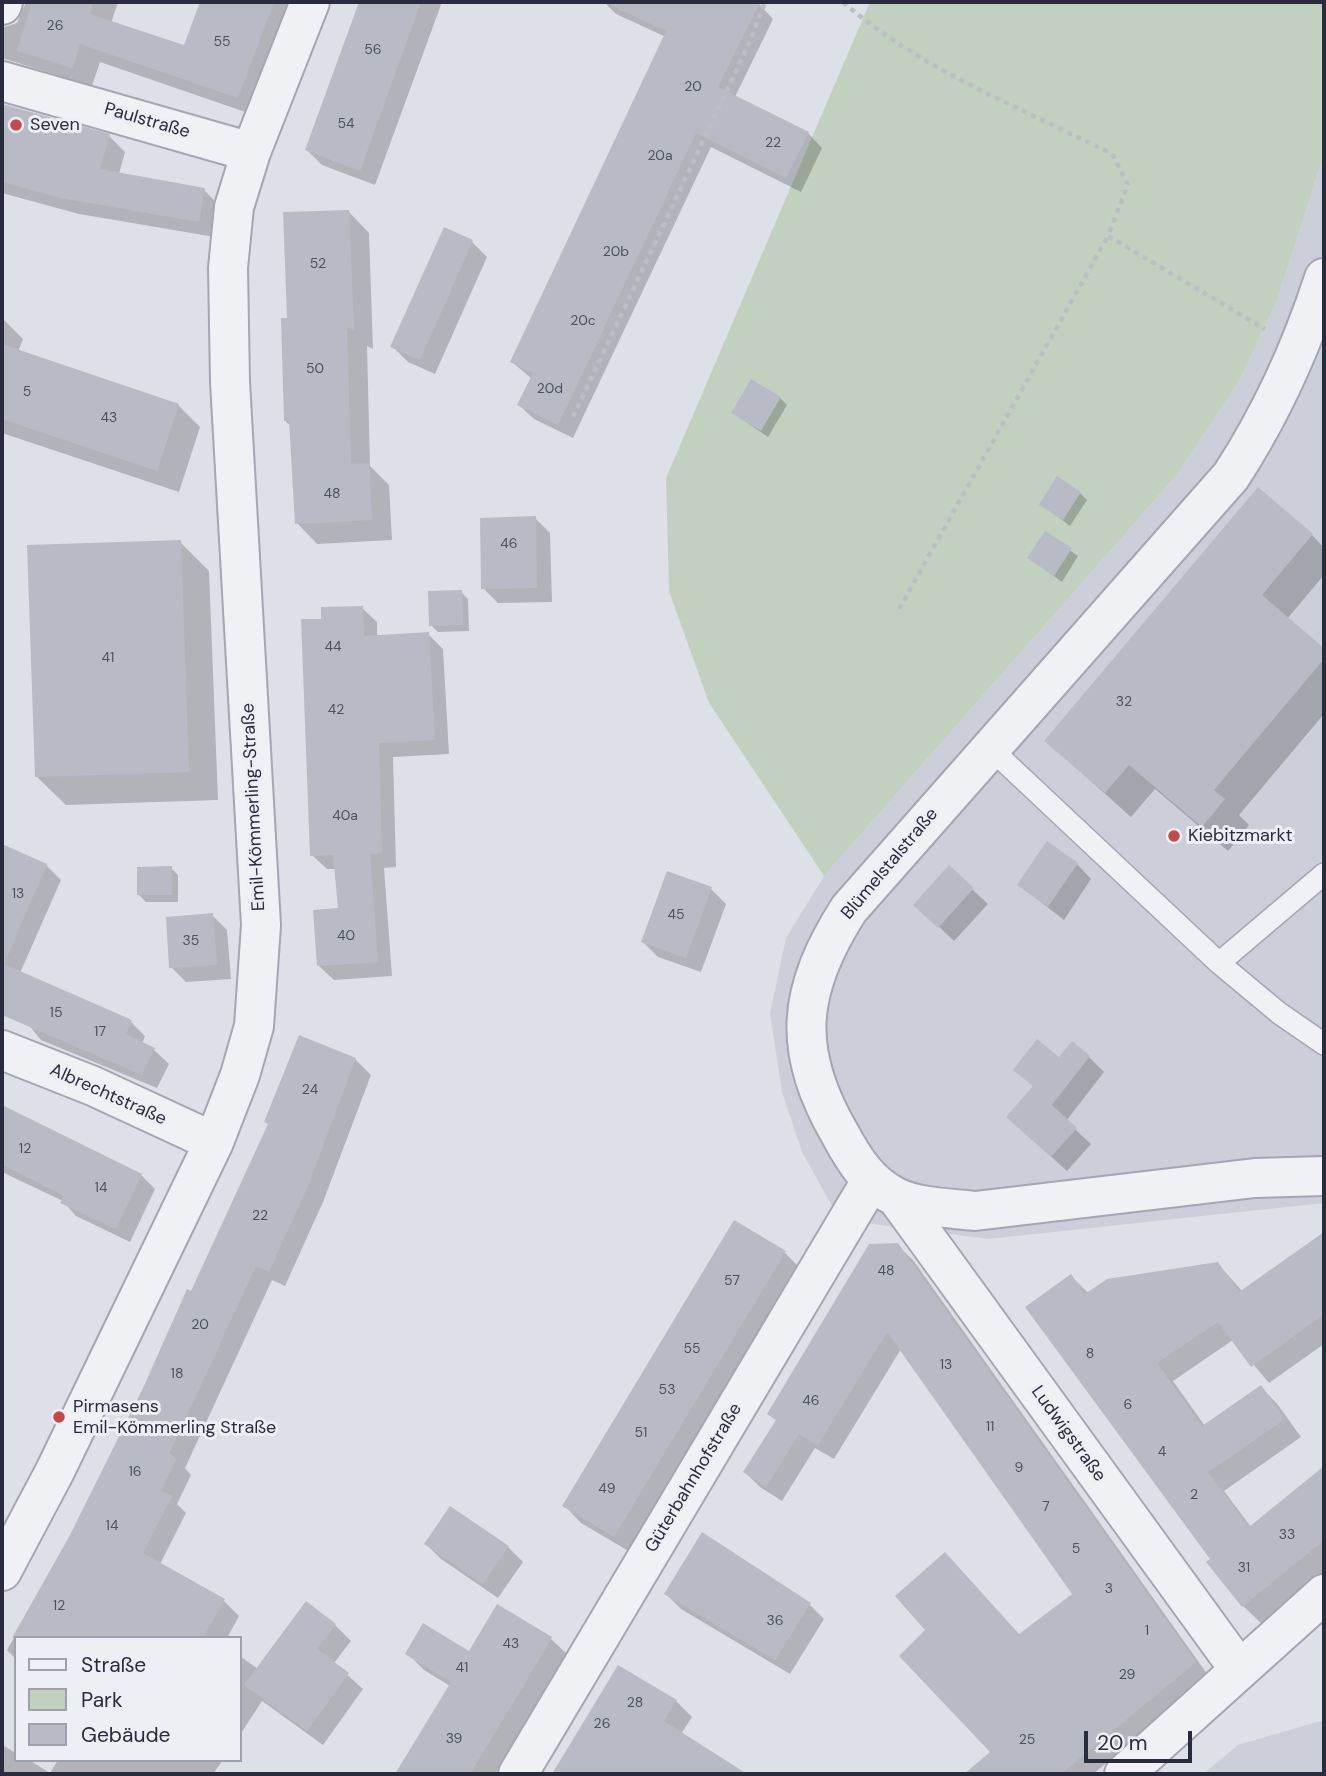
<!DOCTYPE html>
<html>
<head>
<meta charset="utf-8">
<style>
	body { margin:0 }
	#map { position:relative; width:1326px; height:1776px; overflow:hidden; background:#dee0e7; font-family:"DM Sans",sans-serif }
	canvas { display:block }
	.frame { position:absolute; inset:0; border:4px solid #282c3d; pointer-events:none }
	.legend { position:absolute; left:14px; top:1636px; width:228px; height:126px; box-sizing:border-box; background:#edeff5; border:2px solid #9ea1ab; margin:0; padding:9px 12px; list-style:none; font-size:21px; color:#282c3d }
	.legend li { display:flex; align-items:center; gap:14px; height:35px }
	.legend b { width:35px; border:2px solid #9ea1ab }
	.scale { position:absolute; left:1084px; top:1731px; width:108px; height:32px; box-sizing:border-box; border:4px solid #282c3d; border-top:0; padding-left:9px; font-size:21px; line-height:24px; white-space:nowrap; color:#282c3d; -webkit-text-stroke:5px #edeff5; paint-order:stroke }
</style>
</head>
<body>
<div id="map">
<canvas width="1326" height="1776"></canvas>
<div class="frame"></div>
<ul class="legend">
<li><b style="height:9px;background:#f0f1f5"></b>Straße</li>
<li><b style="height:19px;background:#c1d0bf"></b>Park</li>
<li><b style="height:19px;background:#b8bbc6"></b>Gebäude</li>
</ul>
<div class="scale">20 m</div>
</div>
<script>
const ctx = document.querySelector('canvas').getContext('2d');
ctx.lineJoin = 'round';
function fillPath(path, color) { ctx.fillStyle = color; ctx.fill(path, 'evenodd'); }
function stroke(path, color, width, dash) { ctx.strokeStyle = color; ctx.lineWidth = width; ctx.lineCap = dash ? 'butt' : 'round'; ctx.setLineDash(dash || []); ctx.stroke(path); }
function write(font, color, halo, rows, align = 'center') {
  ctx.font = font + ' "DM Sans",sans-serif'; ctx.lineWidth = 6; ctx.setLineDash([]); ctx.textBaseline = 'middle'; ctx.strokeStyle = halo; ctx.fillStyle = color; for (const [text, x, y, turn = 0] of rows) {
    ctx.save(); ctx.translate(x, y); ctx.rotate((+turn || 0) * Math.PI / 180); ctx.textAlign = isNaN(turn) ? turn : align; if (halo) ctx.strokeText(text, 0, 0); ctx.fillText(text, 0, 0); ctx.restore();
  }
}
const built = new Path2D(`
	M1324,154V1203L988,1239L872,1224L832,1206L802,1152L782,1092L770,1013L786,938L824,876L1176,476L1238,383L1277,301Z
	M1324,1720V1774H1203L1238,1745Z`);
const green = new Path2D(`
	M870,2H1324V154L1277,301L1238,383L1176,476L824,876L709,703L669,591L666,478Z`);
const shadow = new Path2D(`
	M26,2H118L111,23L185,48L202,2H299L257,116L100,62L92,86L2,58V28L17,23Z
	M361,2H442L375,185L322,165L307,150Z
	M604,2L759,4L773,19L735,97L808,133L822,148L801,192L711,147L573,438L534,419L519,405L532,379L512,362L666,37L616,14Z
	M2,106L109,136L125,152L119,174L204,190L220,206L215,237L79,214L2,193Z
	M349,212L369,233L373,349L367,346L370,466L389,485L392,540L317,544L297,523L291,426L285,421L288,319Z
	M472,242L487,257L435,374L408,362L393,347Z
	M2,318L23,339L18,352L178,405L200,427L179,492L2,433Z
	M780,398L787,405L768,437L733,413Z
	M1080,493L1087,500L1070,526L1041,504Z
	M535,518L550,533L552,602L498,603L483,588Z
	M1045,533L1078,556L1062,582L1029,558Z
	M1312,535L1324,548V575L1287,619L1324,650V714L1239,815L1249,825L1228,851L1155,789L1131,817L1046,741Z
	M180,542L209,571L218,800L66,805L36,776Z
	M461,592L468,599L469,631L438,632L431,625Z
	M362,608L377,622V637L428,634L443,649L449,754L393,757L396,867L384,868L392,976L334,980L319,966L340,910L336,869H327L312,855L323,620Z
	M2,846L46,865L61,880L20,973L131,1022L145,1036L142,1044L154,1050L169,1064L157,1088L41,1040L27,1023L2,1011Z
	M1077,864L1091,879L1064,920L1019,885Z
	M171,868L178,875V902H146L139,895Z
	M949,868L988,904L954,941L931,919Z
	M711,889L726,904L701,972L658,957L643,942Z
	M212,915L227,930L231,979L186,982L171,967Z
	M1089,1057L1104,1072L1066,1121L1091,1144L1067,1171L1023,1131L1034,1087L1016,1070L1059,1059Z
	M355,1059L371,1075L323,1202L285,1286L272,1280L185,1468L191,1475L177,1504L186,1513L160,1564L224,1601L239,1616L227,1638H16V1659L7,1650L72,1536L192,1293Z
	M2,1107L141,1175L155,1189L130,1242L76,1216L63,1201L2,1172Z
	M735,1222L785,1253L802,1270L632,1553L581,1523L564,1505Z
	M1324,1233V1344L1269,1383L1233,1340L1173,1381L1205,1426L1261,1387L1278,1405L1301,1437L1224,1491L1251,1527L1324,1469V1572L1261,1623L1243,1606L1212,1559L1071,1276L1088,1293L1218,1264L1243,1292Z
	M897,1245L913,1260L1210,1678L1093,1774H967L992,1752L1020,1636L1075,1594L901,1349L834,1459L815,1448L782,1501L760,1487L745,1472L777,1422L770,1414Z
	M426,1544L508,1547L523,1562L498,1598L441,1559Z
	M666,1594L809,1604L824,1619L790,1674L681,1609Z
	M498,1607L551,1639L568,1655L495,1774H397L450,1686L424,1670L407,1653L470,1654Z
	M335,1625L351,1641L334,1663L363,1689L323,1745L262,1701L240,1735V1656L258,1669Z
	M619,1667L676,1701L692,1717L681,1734L740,1774H556Z
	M2,1745L16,1753V1760H29L50,1773L58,1760H223L213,1774H2Z`);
const building = new Path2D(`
	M32,2H93L90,14L184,45L200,2H274L238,98L80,44L73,68L17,51Z
	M359,2H421L360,171L305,150Z
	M604,2H760L718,87L809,132L786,178L696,133L558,425L517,405L533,373L510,362L666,31Z
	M2,104L110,134L100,169L205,188L199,222L61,198L2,182Z
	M349,210L354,330L347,327L351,464L369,463L372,520L295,524L289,421H284L281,318H287L283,212Z
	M444,227L473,240L420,360L390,347Z
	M2,344L179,404L157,471L2,419Z
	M751,379L781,397L761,431L731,413Z
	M1057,476L1081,492L1063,520L1039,505Z
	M1258,487L1313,534L1262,595L1324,648V659L1214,790L1225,799L1202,827L1129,765L1105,793L1044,741Z
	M536,516L537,588L481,589L480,518Z
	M1045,531L1072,548L1054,576L1027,558Z
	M181,540L189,772L35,777L27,545Z
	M462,590L463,625L429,626L428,591Z
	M363,606L364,636L429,632L435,740L379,743L382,853L370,854L378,962L317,966L313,910L338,908L333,855L310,856L301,619H321V607Z
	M1047,841L1078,863L1048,907L1017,885Z
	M2,844L47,864L4,964L132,1020L126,1034L155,1048L142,1075L2,1015Z
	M949,865L974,888L938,928L913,905Z
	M172,866V895H137V867Z
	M667,871L712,887L686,958L641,942Z
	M213,913L217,965L169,968L166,917Z
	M299,1035L356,1058L308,1186L269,1272L256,1266L169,1454L177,1458L161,1491L172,1496L143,1553L225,1599L203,1638H12L70,1535L143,1388L187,1289L191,1291L268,1124L264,1122Z
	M1037,1039L1059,1057L1072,1041L1090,1056L1052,1105L1077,1128L1051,1157L1006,1117L1033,1086L1013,1070Z
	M2,1105L142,1174L116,1229L60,1203L64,1196L2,1165Z
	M734,1220L786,1251L614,1537L562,1506Z
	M1324,1232V1314L1251,1367L1218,1322L1157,1363L1202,1426L1261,1385L1285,1419L1208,1472L1249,1527L1324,1466V1540L1242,1607L1206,1562L1210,1559L1025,1307L1071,1274L1085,1294L1107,1279L1218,1262L1239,1292Z
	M898,1243L1196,1662L1061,1774H964L990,1752L899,1656L925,1630L895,1596L945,1552L1019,1634L1072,1594L887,1332L818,1445L799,1434L766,1487L743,1472L776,1420L767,1414L869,1244Z
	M450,1506L509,1546L483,1584L424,1544Z
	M702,1532L811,1603L775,1660L664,1594Z
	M306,1601L336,1624L317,1649L349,1673L307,1731L244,1685Z
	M497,1604L552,1637L524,1685L470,1774H395L451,1682L405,1654L423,1623L469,1651Z
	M618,1665L677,1700L664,1721L747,1774H552Z`);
const path = new Path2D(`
	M843,2C920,69 1021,108 1112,154L1128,184L1108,236L1265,329
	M573,417L750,41L765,2
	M899,609L1108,236`);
const service = new Path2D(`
	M990,748L1219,963L1279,1013L1324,1044
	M1219,963L1324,874`);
const minor = new Path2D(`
	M2,5L3,2
	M2,81L251,152
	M1324,278C1301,349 1272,413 1231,476L849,909C797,990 791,1050 840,1134C854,1160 869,1184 896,1197C919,1208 950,1208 975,1211L1255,1178L1324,1176
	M2,1050L93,1086L214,1142
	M897,1198L1239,1669
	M2,1571L55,1471L214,1142L240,1075L254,1026L261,925L230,382L228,268L234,207L251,152L310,2
	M518,1774L871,1181
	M1124,1774L1324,1594`);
const markers = [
	[16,125,7,"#c84747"],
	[1174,836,7,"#c84747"],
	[59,1417,7,"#c84747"]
];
const numberNames = [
	["26",55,26],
	["55",222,42],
	["56",373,50],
	["20",693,87],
	["54",346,124],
	["22",773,143],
	["20a",660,156],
	["20b",616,252],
	["52",318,264],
	["20c",583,321],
	["50",315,369],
	["20d",550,389],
	["5",27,392],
	["43",109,418],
	["48",332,494],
	["46",509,544],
	["44",333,647],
	["41",108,658],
	["32",1124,702],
	["42",336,710],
	["40a",345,816],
	["13",18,894],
	["45",676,915],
	["40",346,936],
	["35",191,941],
	["15",56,1013],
	["17",100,1032],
	["24",310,1090],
	["12",25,1149],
	["14",101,1188],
	["22",260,1216],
	["48",886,1271],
	["57",732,1281],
	["20",200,1325],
	["55",692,1349],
	["8",1090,1354],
	["13",946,1365],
	["18",177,1374],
	["53",667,1390],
	["46",811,1401],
	["6",1128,1405],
	["11",990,1427],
	["51",641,1433],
	["4",1162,1452],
	["9",1019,1468],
	["16",135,1472],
	["49",607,1489],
	["2",1194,1495],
	["7",1046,1507],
	["14",112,1526],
	["33",1287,1535],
	["5",1076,1549],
	["31",1244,1568],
	["3",1109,1589],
	["12",59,1606],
	["36",775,1621],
	["1",1147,1631],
	["43",511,1644],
	["41",462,1668],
	["29",1127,1675],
	["28",635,1703],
	["26",602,1724],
	["39",454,1739],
	["25",1027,1740]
];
const streetNames = [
	["Paulstraße",147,121,16],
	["Emil-Kömmerling-Straße",254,807,-93],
	["Blümelstalstraße",890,864,-50],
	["Albrechtstraße",108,1095,24],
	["Ludwigstraße",1068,1434,54],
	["Güterbahnhofstraße",694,1478,-59]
];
const poiNames = [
	["Seven",30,125],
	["Kiebitzmarkt",1188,836],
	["Pirmasens",73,1407],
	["Emil-Kömmerling Straße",73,1428]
];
fillPath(built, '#cccfd9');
fillPath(green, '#c1d0bf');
fillPath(shadow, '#0003');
fillPath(building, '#b8bbc6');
stroke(service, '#a4a6b1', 24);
stroke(minor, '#a4a6b1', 42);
stroke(path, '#bcbec5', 4.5, [5, 5]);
stroke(service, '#f0f1f5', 21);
stroke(minor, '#f0f1f5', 38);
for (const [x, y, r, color] of markers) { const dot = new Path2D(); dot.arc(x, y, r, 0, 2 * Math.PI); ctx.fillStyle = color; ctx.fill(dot); stroke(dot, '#edeff5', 2.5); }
write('14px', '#4c505f', null, numberNames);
write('18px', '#282c3d', '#edeff5', streetNames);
write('18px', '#282c3d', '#edeff5', poiNames, 'left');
</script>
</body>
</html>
